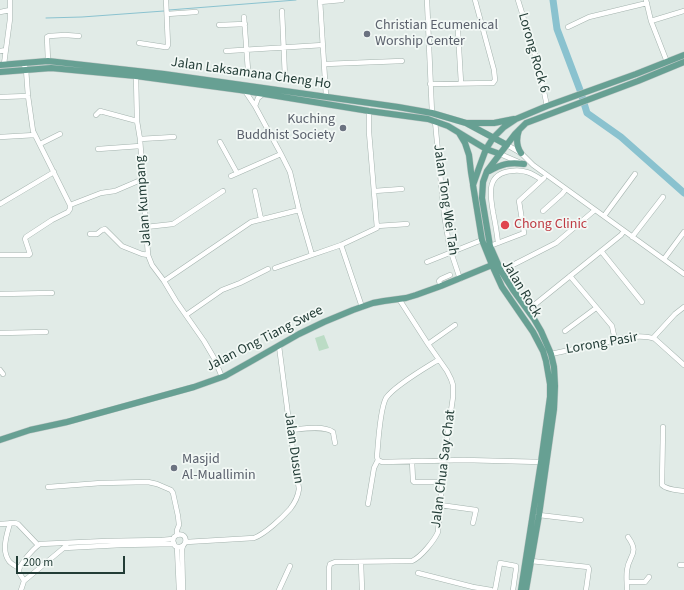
<!DOCTYPE html>
<html>
<head>
<meta charset="utf-8">
<style>
	body { margin:0 }
	#map { position:relative; width:684px; height:590px; overflow:hidden; background:#e1ebe7; font-family:"Source Sans 3",sans-serif }
	canvas { display:block }
	.scale { position:absolute; left:16px; top:556px; width:109px; height:18px; box-sizing:border-box; border:2px solid #223c36; border-top:0; padding-left:5px; font-size:12px; line-height:14px; white-space:nowrap; color:#223c36; -webkit-text-stroke:3px #f2f8f5; paint-order:stroke }
</style>
</head>
<body>
<div id="map">
<canvas width="684" height="590"></canvas>
<div class="scale">200 m</div>
</div>
<script>
const ctx = document.querySelector('canvas').getContext('2d');
ctx.lineJoin = 'round';
function fillPath(path, color) { ctx.fillStyle = color; ctx.fill(path, 'evenodd'); }
function stroke(path, color, width, dash) { ctx.strokeStyle = color; ctx.lineWidth = width; ctx.lineCap = dash ? 'butt' : 'round'; ctx.setLineDash(dash || []); ctx.stroke(path); }
function write(font, color, halo, rows, align = 'center') {
  ctx.font = font + ' "Source Sans 3",sans-serif'; ctx.lineWidth = 3.5; ctx.setLineDash([]); ctx.textBaseline = 'middle'; ctx.strokeStyle = halo; ctx.fillStyle = color; for (const [text, x, y, turn = 0] of rows) {
    ctx.save(); ctx.translate(x, y); ctx.rotate((+turn || 0) * Math.PI / 180); ctx.textAlign = isNaN(turn) ? turn : align; if (halo) ctx.strokeText(text, 0, 0); ctx.fillText(text, 0, 0); ctx.restore();
  }
}
const green = new Path2D(`
	M324,335L329,348L319,351L315,338Z`);
const stream = new Path2D(`
	M169,10L296,0
	M46,18L82,17L164,11`);
const river = new Path2D(`
	M553,0L557,29L580,90L587,113L621,137L684,193`);
const minor = new Path2D(`
	M320,0L326,96
	M427,0L432,113
	M518,0L539,68L547,106
	M646,0L651,21L667,62
	M320,2L342,0
	M282,11L285,77
	M0,12L10,10
	M167,14L196,12
	M244,17L248,70
	M651,21L684,11
	M219,25L245,24
	M568,27L589,17L647,3
	M458,31L461,83
	M139,43L165,47H167L168,45L166,0
	M0,51L6,50
	M226,51L323,45
	M48,61L47,37L49,36L65,35L79,36
	M23,63L26,69L28,96L33,131L70,205
	M4,64L10,19V0
	M325,64L402,61
	M136,76L137,121L140,139L143,179L148,255L152,265L164,281L176,301L204,341L214,358L222,377
	M430,84L493,83L495,80L494,70L475,0
	M245,91L255,106L281,154
	M0,97L28,96
	M255,106L258,98L263,94
	M96,115L100,111L137,121
	M435,121L444,214L449,244L451,252L460,279
	M0,137L35,135
	M140,139L174,137
	M220,142L237,173
	M40,144L60,134
	M507,145L521,153L533,165L684,274
	M98,149L140,146
	M500,154L521,163
	M231,176L281,154L290,172L299,210L312,255
	M255,191L261,219
	M374,191L402,189
	M0,204L54,172
	M70,205L101,193L115,191L143,179
	M543,211L562,194L566,189
	M604,216L635,174
	M377,226L407,224
	M146,227L173,224L223,191
	M90,234H97L102,230L105,229L122,246L142,254L148,255
	M632,237L663,197
	M498,243C497,233 495,222 493,212C490,194 486,174 511,171C523,169 532,173 542,180
	M341,245L362,307
	M490,246L524,233L519,201L544,178
	M601,251L642,302
	M0,255H29L30,254L25,239L26,237L52,220L68,212L70,209V205
	M664,259L684,232
	M427,262L482,240
	M275,268L312,255L341,245L377,228L369,132V111
	M501,271L556,243L595,210
	M570,276L612,326L615,340
	M164,281L251,222L299,210
	M441,286L439,281L441,279L450,275
	M0,294L52,293
	M528,310L621,235L624,231
	M186,315L222,290L240,283L268,269
	M565,331L596,308
	M0,333L46,332
	M653,338L675,314L684,307
	M428,344L455,325
	M551,354L630,337C639,336 648,336 655,339L684,365
	M0,370L3,374
	M663,427L662,485C667,490 677,490 684,491
	M290,430C301,429 324,425 333,432L335,443
	M378,460L382,462L464,460L541,462
	M412,461L413,481L414,482H443
	M48,487L101,483L148,482L157,484L171,490L173,493L178,516L179,525L177,530V535L174,537L173,541L175,546C179,548 183,547 185,543C187,537 183,533 177,535
	M368,504L374,468L378,460L377,457C378,443 380,409 386,398C394,386 425,368 438,360
	M440,505L476,510L473,523
	M539,515L581,520
	M10,523C7,534 1,550 9,561C11,564 16,566 19,568
	M0,524L15,523L18,524L38,545
	M186,542L254,538C265,534 282,518 290,509C294,504 298,496 299,489L290,430L279,346
	M177,547L179,590
	M64,548L121,545L174,544
	M531,561L588,567L589,569L586,590
	M361,562L362,590
	M680,565H684
	M418,573L473,587L491,590
	M24,581C23,578 20,575 19,572C18,565 34,548 40,544L107,541L162,540L173,539
	M627,582H645L649,577
	M21,590L24,581L66,546
	M183,590L182,549L183,546
	M279,590L290,566
	M329,590V568L330,564L335,562L412,561C421,557 434,541 438,532L444,460L453,397V385L451,379L447,371L428,344L399,299
	M495,590L500,563L516,566V569L513,590
	M627,590C627,583 626,577 627,570C629,554 640,554 628,537`);
const major = new Path2D(`
	M0,65L48,61L164,74L398,107L432,113L466,123L507,145
	M0,72L51,68L136,76L240,90L369,111L428,119L448,126L471,140L486,149L500,154
	M467,123H494L514,119
	M519,130C516,139 516,146 521,153
	M459,133L465,143L469,155L471,172L473,184
	M489,171C502,164 509,162 524,164
	M0,440L30,430L67,422L194,387L225,376L250,362L299,334L324,322L353,310L373,303L384,301L406,298L416,295L441,286L492,265
	M521,590L541,462L550,397V384L546,361L543,351L533,332L502,287L492,265L482,240L473,185L479,168L486,149L493,138L504,127L516,119L547,106L636,74L684,55
	M526,590L539,515L554,409L555,386L554,367L551,354L541,331L534,319L513,290L501,271L490,246L482,198L483,182L487,171L515,134L526,123L638,81L684,62`);
const markers = [
	[367,34,4,"#6b7280"],
	[343,128,4,"#6b7280"],
	[505,225,5,"#e0444e"],
	[174,468,4,"#6b7280"]
];
const worshipNames = [
	["Christian Ecumenical",375,26],
	["Worship Center",375,42],
	["Kuching",335,120,"right"],
	["Buddhist Society",335,136,"right"],
	["Masjid",182,460],
	["Al-Muallimin",182,476]
];
const streetNames = [
	["Lorong Rock 6",533,53,74],
	["Jalan Laksamana Cheng Ho",251,74,8],
	["Jalan Tong Wei Tah",445,200,82],
	["Jalan Kumpang",144,201,-94],
	["Jalan Rock",521,289,59],
	["Jalan Ong Tiang Swee",265,339,-27],
	["Lorong Pasir",602,344,-10],
	["Jalan Dusun",293,448,82],
	["Jalan Chua Say Chat",444,469,-83]
];
const healthNames = [
	["Chong Clinic",514,225]
];
fillPath(green, '#bbdcc5');
stroke(stream, '#8ac2cf', 1);
stroke(river, '#8ac2cf', 7);
stroke(minor, '#a4b3ae', 5.5);
stroke(major, '#c1c8c7', 7);
stroke(minor, '#fff', 4.5);
stroke(major, '#67a093', 6);
for (const [x, y, r, color] of markers) { const dot = new Path2D(); dot.arc(x, y, r, 0, 2 * Math.PI); ctx.fillStyle = color; ctx.fill(dot); stroke(dot, '#f2f8f5', 1.5); }
write('14px', '#5b616d', '#f2f8f5', worshipNames, 'left');
write('14px', '#223c36', '#f2f8f5', streetNames);
write('14px', '#be3a42', '#f2f8f5', healthNames, 'left');
</script>
</body>
</html>
